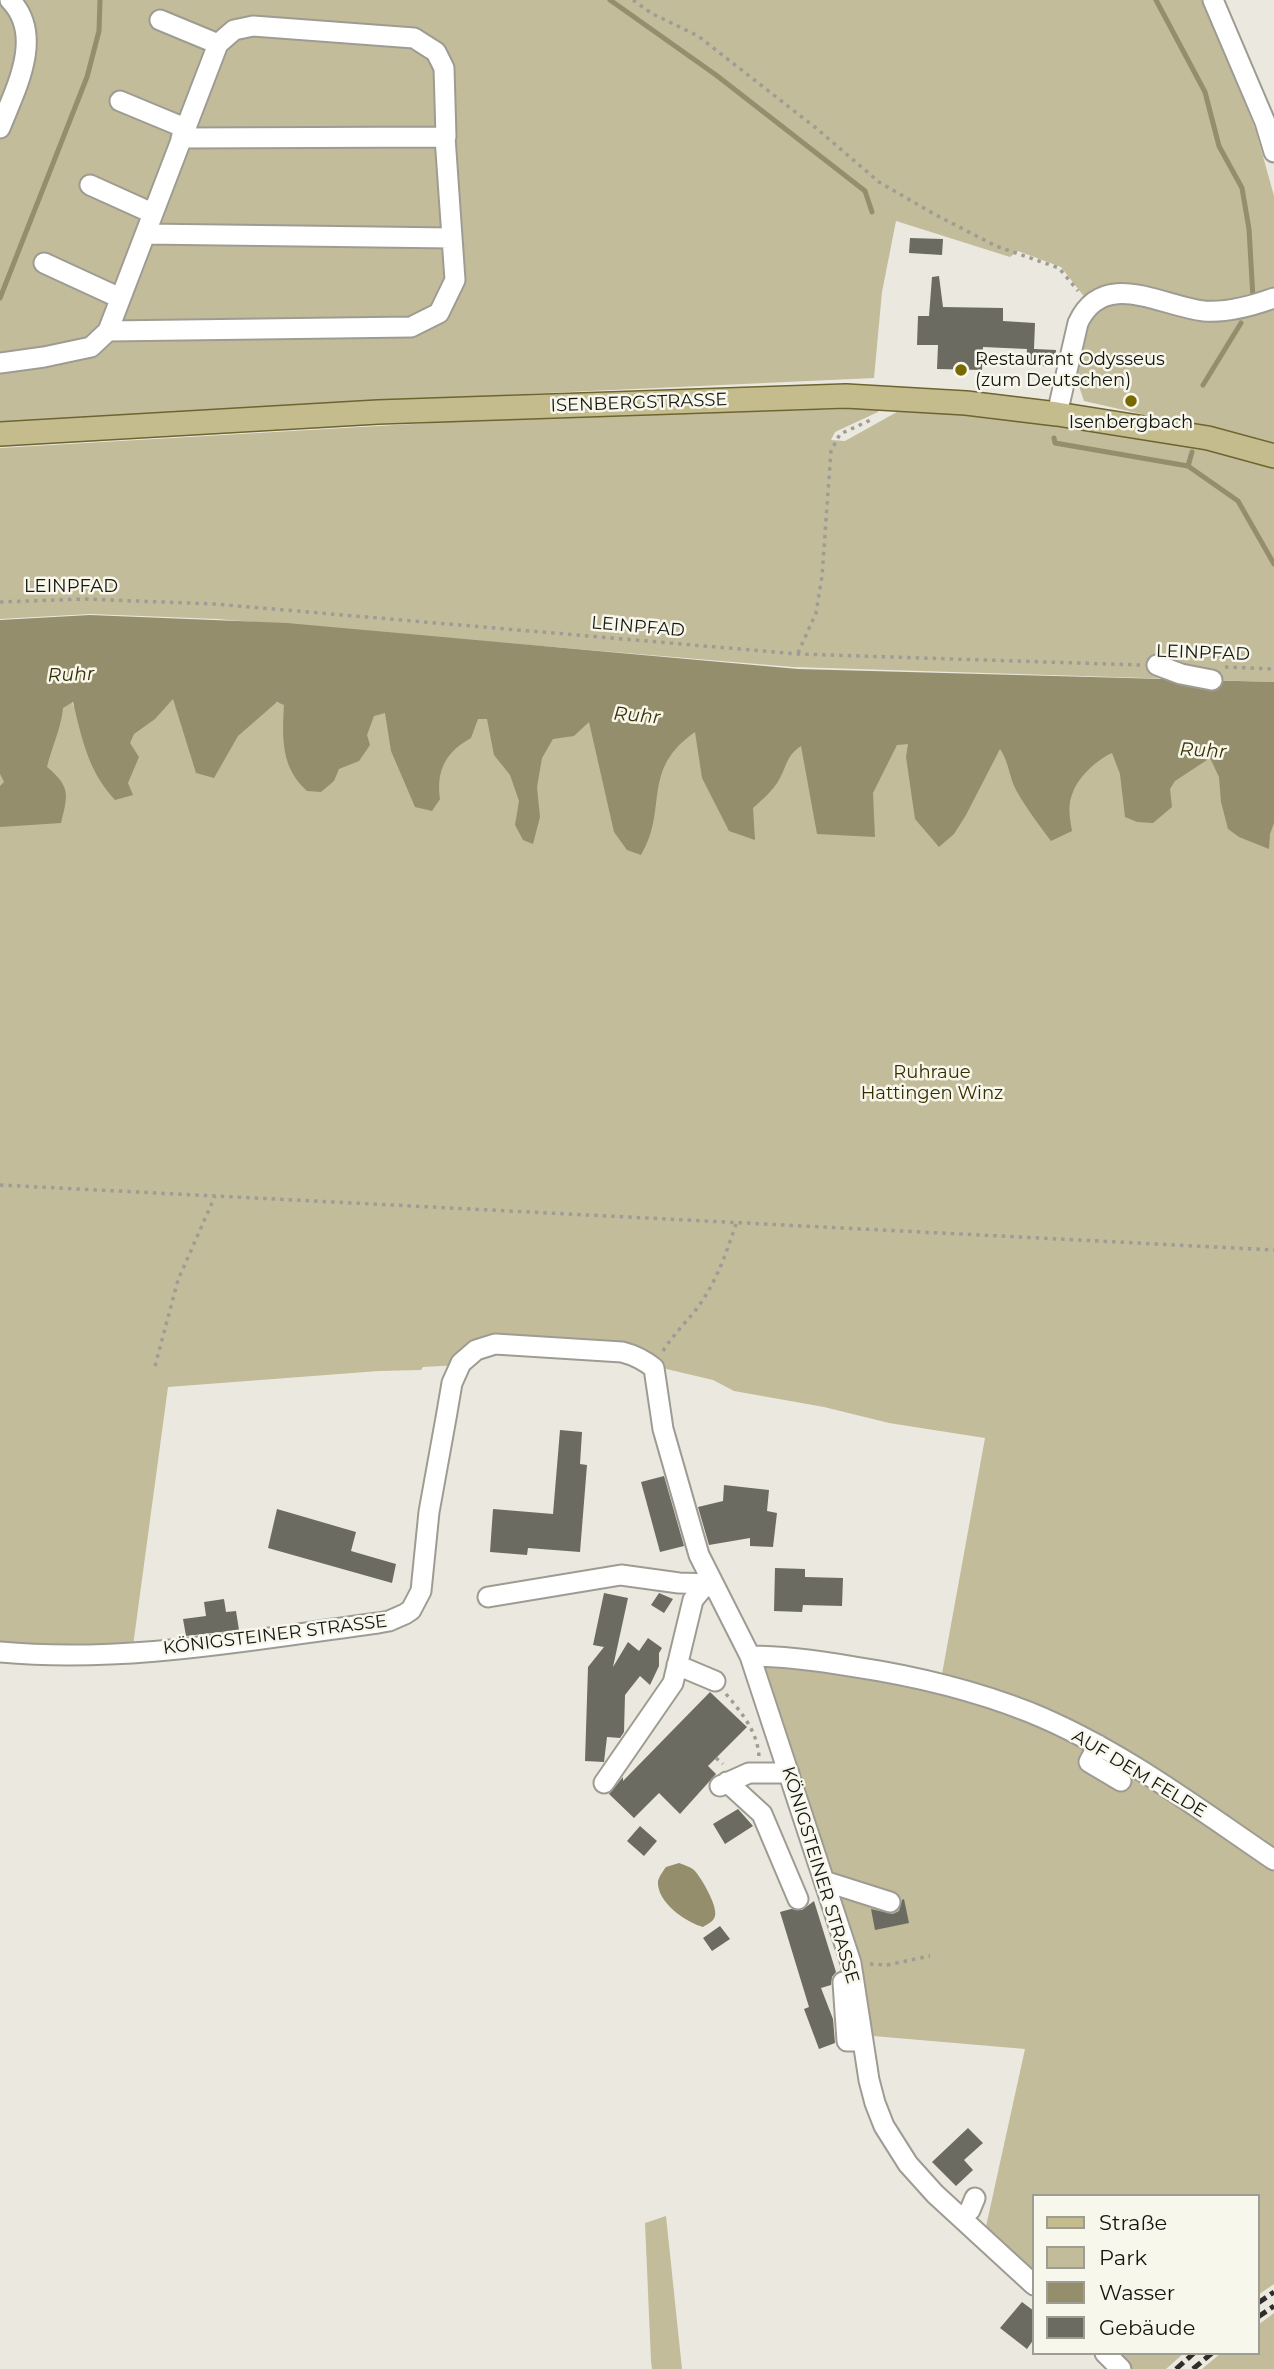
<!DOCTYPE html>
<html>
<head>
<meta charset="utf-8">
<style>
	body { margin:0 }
	#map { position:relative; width:1274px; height:2369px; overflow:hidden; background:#ebe9df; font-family:Montserrat,sans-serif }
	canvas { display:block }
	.legend { position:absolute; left:1032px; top:2194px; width:228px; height:161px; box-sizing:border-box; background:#f8f7ec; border:2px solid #9d9d94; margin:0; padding:9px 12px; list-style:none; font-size:21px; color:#151511 }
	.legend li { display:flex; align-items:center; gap:14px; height:35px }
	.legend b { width:35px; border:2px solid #9d9d94 }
</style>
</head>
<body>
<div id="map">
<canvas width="1274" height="2369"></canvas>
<ul class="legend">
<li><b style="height:9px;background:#c4bc8c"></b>Straße</li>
<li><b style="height:19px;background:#c2bc9b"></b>Park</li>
<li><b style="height:19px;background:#948e6d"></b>Wasser</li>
<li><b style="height:19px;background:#6c6b61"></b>Gebäude</li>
</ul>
</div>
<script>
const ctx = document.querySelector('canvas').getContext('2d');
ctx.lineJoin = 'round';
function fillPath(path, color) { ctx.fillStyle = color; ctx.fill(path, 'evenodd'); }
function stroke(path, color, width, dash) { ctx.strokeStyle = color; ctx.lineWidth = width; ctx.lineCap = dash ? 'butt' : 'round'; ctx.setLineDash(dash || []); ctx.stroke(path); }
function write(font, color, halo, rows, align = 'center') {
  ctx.font = font + ' Montserrat,sans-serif'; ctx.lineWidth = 5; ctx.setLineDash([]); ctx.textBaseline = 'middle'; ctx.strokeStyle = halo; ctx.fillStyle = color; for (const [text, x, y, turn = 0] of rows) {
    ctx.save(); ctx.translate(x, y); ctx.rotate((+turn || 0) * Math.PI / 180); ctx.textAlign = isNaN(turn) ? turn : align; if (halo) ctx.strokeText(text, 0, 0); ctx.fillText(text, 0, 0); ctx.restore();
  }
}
const green = new Path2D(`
	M0,0H1204L1256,131L1274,196V291L1252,302L1189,304L1113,284L1086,299L1061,267L1018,251L1010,257L896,221L882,292L874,378L416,399L156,416L0,422Z
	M1115,297L1246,316L1272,309L1274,311V444L1084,401L1073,368L1079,343L1095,307Z
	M878,408V412L835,432L831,440L845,441L904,408L972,413L1123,432L1274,463V682L793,667L217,619L90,614L0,619V448L481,420Z
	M173,698L175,704L324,702L589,721L1274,756V1855L1028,1707L942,1674L985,1438L889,1423L824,1407L734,1391L713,1380L658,1367L505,1343L461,1365L423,1367L421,1370L379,1371L168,1387L133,1646L0,1649V709L63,707L72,702L74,707L168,704Z
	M762,1666L829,1667L962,1692L1105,1755L1274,1869V2284L1258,2295V2196H1034V2277L985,2231L1025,2049L873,2036L852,1932Z
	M666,2216L682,2369H652L651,2361L645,2223Z
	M1274,2313V2369H1202L1221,2353H1258V2325Z
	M1116,2353H1184L1166,2369H1132Z`);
const water = new Path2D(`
	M90,615L287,623L798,669L1274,682V823L1270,834L1269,849L1239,837L1228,829L1221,802L1219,777L1210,758L1175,781L1170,789L1172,807L1153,823L1137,822L1125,817L1120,774L1112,753C1098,759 1079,776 1073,792C1067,805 1070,818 1072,831L1051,841C1039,825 1026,808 1016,790C1009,777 1009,762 1000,749L966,815L954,834L939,847L915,819L906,757L908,744L897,745L873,793L875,837L817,834L801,746C787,755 787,765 780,778C773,791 763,799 753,808L755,840L729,831L702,778L695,732C640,770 669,809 641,855L627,850L614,832L589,722L574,736L553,739L542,758L537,787L540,817L533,844L523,840L515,825L519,801L510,775L494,755L487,719H478L471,738C446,752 436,770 440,799L432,811L415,807L391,751L385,713L374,716L367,735L370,745L359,761L339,769L334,781L321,792L307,791C281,768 282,738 284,705L277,702L238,736L214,778L196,773L173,699L155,719L134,734L130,743L139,757L128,783L133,795L115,800C88,771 82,739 73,702L63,708C61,729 52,746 47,767C71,787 68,795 61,823L0,827V786L4,782L0,774V620Z
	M679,1863C684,1865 691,1867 694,1870C701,1877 718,1906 715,1916C714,1921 708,1924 703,1927C687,1923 656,1902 658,1881C659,1877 663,1871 666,1867Z`);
const stream = new Path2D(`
	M610,0L716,75L865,191L872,212
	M1156,0L1205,92L1219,146L1242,188L1249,229L1253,298
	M0,298L87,77L99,31L100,0
	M1203,385L1241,323
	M1054,438L1055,443L1188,466L1238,501L1274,564
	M1188,466L1192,452`);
const building = new Path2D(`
	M910,238L943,239L942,255L909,253Z
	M939,276L943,307L1003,308V321L1035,323L1034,349L1056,350L1055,367L1026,365L1027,349L983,347L982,370L937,369L938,345H917L918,316H929L932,277Z
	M560,1430L582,1432L580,1464L587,1465L580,1552L528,1548L527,1555L490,1552L493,1509L553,1514Z
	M664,1476L684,1546L660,1552L641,1482Z
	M724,1485L769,1490L767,1511L777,1513L773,1547L750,1546V1538L709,1545L698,1507L723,1501Z
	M277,1509L356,1532L351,1551L396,1564L392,1583L268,1548Z
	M775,1568L805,1569V1577L843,1578L842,1606L803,1605L802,1612L774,1611Z
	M604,1593L628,1598L613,1667L628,1642L639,1651L648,1638L662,1648L659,1653V1666L650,1685L640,1676L625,1695L624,1732L620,1738L607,1737L604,1762L585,1761L588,1667L604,1647L593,1645Z
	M659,1593L673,1599L664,1613L651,1605Z
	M224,1599L226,1612L236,1611L239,1630L186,1636L183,1619L206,1616L204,1602Z
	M710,1692L747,1727L708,1766L716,1774L680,1814L659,1793L634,1818L609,1794L623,1777V1781Z
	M738,1809L753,1826L725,1844L713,1824Z
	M640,1826L657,1841L644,1856L627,1841Z
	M904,1899L909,1923L875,1930L871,1909L893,1914L899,1911L902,1900Z
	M814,1901L836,1972L832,1977L831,1985L821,1988L833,2019L835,2043L819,2049L804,2009L809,2007L780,1912L791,1909L802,1910Z
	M720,1926L730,1939L712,1951L703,1938Z
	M968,2128L983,2143L964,2160L973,2170L956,2186L932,2162Z
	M1022,2302L1034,2311V2339L1027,2349L1000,2328Z`);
const path = new Path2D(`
	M633,0L651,13L698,36L816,128L879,182L934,214L996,246L1059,268L1078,291
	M0,602L84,599L215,604L798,654L1140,665
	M798,653L816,613L822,576L831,451L840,434L873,419
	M1225,667L1274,669
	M0,1185L1274,1250
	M663,1351C674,1333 689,1320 700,1304C718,1278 726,1253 736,1224
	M155,1366L178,1280L215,1196
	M726,1694C741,1712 758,1732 759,1757
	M716,1758L723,1764
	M870,1964L887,1965L930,1956`);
const minor = new Path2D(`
	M1213,0L1265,122L1274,152
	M160,20L218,44
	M120,101L185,128
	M0,128C15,90 45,36 10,0
	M90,185L152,213
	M145,234L452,238
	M44,263L120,298
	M108,331L411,327L439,313L455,280L445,137
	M0,363L44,357L91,347L108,331L218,44L234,30L253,26L414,38L436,52L444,68L446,137L181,138
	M1057,414L1078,323C1103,268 1161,306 1204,311C1228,313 1252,306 1274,298
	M1157,665L1181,674L1212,680
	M488,1597L621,1575L679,1583L713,1584L702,1589L693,1600L673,1683L604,1783
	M0,1652C126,1664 254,1639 378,1623L389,1621L405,1614L411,1610L421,1591L429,1512L446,1418L452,1383L461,1363L476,1350L495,1344L622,1352C634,1355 644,1360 654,1368L663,1429L699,1555L750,1656L851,1963L869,2080L875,2103L884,2126L908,2164L935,2194L1034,2285
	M750,1656C785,1656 820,1661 855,1667C915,1676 973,1690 1029,1712C1118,1748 1196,1807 1274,1860
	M677,1665L715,1681
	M1098,1745L1089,1762L1121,1781
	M727,1782L762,1814L798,1899
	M720,1786L749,1773H789
	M824,1881L890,1902
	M843,1982L847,2041H863
	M962,2218L970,2210L975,2198
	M1105,2353L1121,2369`);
const major = new Path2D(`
	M0,434L378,412L846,396L966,403L1057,414L1208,438L1274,456`);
const rail = new Path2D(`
	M1258,2303L1274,2292
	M1258,2317L1274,2306
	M1176,2369L1194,2353
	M1193,2369L1212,2353`);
const markers = [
	[961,370,7,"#776800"],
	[1131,401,7,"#776800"]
];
const poiNames = [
	["Restaurant Odysseus",975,360],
	["(zum Deutschen)",975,381],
	["Isenbergbach",1131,423,"center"]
];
const streetNames = [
	["ISENBERGSTRASSE",639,403,-2],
	["LEINPFAD",71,587],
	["LEINPFAD",638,627,5],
	["LEINPFAD",1203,653,2],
	["KÖNIGSTEINER STRASSE",275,1635,-7],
	["AUF DEM FELDE",1139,1774,31],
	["KÖNIGSTEINER STRASSE",820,1875,73]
];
const parkNames = [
	["Ruhraue",932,1073],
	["Hattingen Winz",932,1094]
];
const waterNames = [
	["Ruhr",71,675,-2],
	["Ruhr",637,716,5],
	["Ruhr",1203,751,3]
];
fillPath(green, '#c2bc9b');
fillPath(water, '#948e6d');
stroke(stream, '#948e6d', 5);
fillPath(building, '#6c6b61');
stroke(minor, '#9e9c92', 23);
stroke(major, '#6d642f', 26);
stroke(path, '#9e9c95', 3.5, [3.5, 5]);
stroke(minor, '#fff', 19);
stroke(major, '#c4bc8c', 23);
stroke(rail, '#2e2d29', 5, [10, 5]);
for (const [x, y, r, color] of markers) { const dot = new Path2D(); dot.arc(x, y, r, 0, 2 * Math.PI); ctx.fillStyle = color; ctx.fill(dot); stroke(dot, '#f8f7ec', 2.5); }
write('18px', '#151511', '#f8f7ec', poiNames, 'left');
write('18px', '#151511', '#f8f7ec', streetNames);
write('18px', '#352d00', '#f8f7ec', parkNames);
write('italic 19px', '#393103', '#f8f7ec', waterNames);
</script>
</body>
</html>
